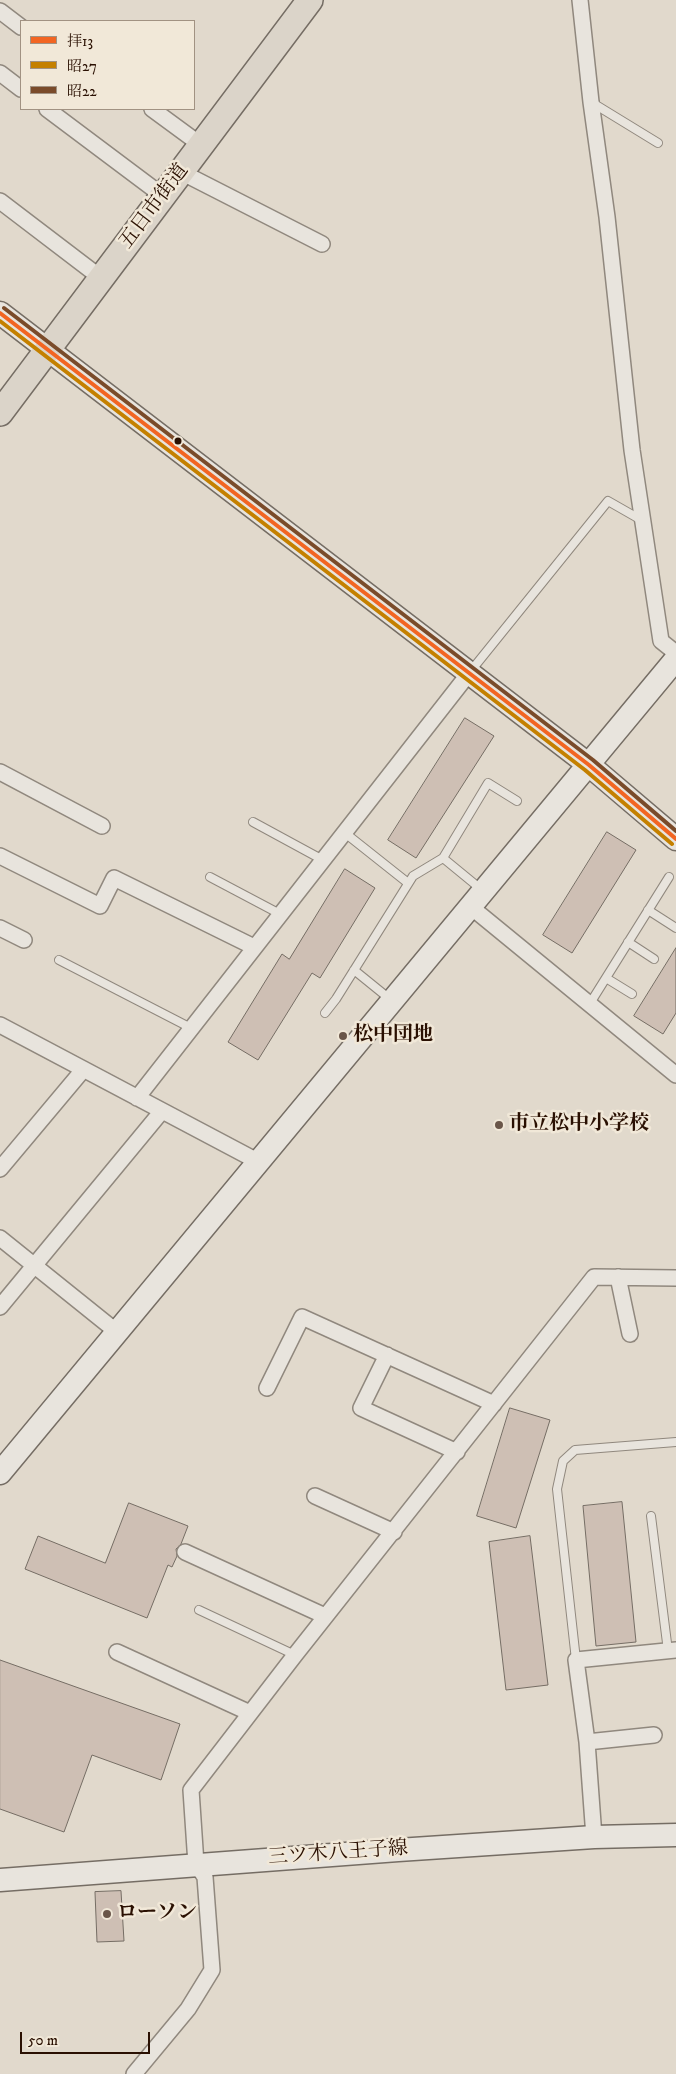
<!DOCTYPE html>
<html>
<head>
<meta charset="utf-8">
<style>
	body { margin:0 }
	#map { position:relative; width:676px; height:2074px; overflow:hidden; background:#e1d9cc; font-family:"IM FELL DW Pica","Noto Serif JP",serif }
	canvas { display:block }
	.legend { position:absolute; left:20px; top:20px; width:175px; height:90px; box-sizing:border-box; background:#f1e8d8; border:1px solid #a19282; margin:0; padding:6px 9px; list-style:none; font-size:15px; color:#2a1002 }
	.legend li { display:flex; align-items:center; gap:10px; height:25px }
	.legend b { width:25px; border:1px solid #a19282 }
	.scale { position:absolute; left:20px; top:2032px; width:130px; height:22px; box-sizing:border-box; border:2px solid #2a1002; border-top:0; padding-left:6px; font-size:15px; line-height:18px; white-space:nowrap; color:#2a1002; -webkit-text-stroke:4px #f1e8d8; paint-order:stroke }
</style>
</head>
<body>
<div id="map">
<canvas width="676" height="2074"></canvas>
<ul class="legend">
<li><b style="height:6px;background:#f26522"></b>拝13</li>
<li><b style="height:6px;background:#c48000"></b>昭27</li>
<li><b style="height:6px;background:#7a4b2a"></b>昭22</li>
</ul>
<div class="scale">50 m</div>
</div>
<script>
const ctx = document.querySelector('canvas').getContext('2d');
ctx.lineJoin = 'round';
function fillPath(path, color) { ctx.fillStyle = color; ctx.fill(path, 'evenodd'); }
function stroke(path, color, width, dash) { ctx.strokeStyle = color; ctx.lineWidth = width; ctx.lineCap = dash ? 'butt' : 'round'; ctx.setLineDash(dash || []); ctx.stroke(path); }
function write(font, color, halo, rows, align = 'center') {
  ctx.font = font + ' "IM FELL DW Pica","Noto Serif JP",serif'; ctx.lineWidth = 5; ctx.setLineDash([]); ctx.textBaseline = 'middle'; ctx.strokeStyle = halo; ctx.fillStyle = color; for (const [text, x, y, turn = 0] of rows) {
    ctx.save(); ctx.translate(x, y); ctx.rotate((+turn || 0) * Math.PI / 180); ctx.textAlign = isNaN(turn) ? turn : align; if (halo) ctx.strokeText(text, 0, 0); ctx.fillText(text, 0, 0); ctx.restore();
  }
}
const building = new Path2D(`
	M465,718L494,736L416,858L388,840Z
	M607,832L636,850L572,953L543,935Z
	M345,869L375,888L320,978L312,973L258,1060L228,1042L282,954L289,959Z
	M676,948V1013L663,1034L634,1016Z
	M510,1408L550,1420L516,1528L477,1516Z
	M622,1502L636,1642L596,1646L583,1506Z
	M129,1503L188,1526L181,1544L176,1549L177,1556L172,1567L168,1565L147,1618L25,1569L38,1536L105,1563Z
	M530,1536L548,1685L506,1690L489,1542Z
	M0,1660L180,1724L161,1780L92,1755L64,1832L0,1809Z
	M121,1891L124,1941L97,1942L95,1892Z`);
const lane = new Path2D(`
	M591,102L658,143
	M470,672L608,501L643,521
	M253,822L323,860
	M345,833L408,883
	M443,858L482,890
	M210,877L280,914
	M648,910L676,928
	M628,942L654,959
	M59,960L191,1028
	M354,970L391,1000
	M606,978L632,994
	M589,1005L669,877
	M325,1013L336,999L413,876L443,858L488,783L517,801
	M651,1516L668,1651
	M199,1610L295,1655
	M576,1660L557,1489L563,1461L575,1450L676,1442`);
const street = new Path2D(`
	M580,0L591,102L607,217L632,450L661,641L676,653
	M0,11L21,27
	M0,73L21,89
	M47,109L163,196
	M152,109L201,145
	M181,172L322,244
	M0,201L101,278
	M0,772L102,826
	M0,856L100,906L114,878L254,947
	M471,907L676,1075
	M0,928L24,940
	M0,1025L259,1162
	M137,1098L470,672
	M0,1169L83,1070
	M0,1238L117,1332
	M618,1277L630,1334
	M0,1307L162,1111
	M387,1355L361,1408L457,1452
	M267,1388L302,1317L494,1404
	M315,1496L394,1532
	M185,1552L325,1616
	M117,1652L250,1713
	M587,1742L654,1735
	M594,1837L587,1742L576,1660L676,1650
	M134,2074L188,2009L212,1970L205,1877L196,1864L191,1790L295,1655L594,1277L676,1278`);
const secondary = new Path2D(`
	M0,313L589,765L676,839
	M0,1473L676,659
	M0,1880L398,1850L594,1837L676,1835`);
const primary = new Path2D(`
	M0,413L310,0`);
const bus1 = new Path2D(`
	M0,313L589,765L676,839`);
const bus2 = new Path2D(`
	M0,321L585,770L672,844`);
const bus3 = new Path2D(`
	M4,308L593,760L676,831`);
const markers = [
	[178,441,4.5,"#2a1002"],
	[343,1036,5,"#6a5649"],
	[499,1125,5,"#6a5649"],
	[107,1914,5,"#6a5649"]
];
const streetNames = [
	["五日市街道",155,207,-53],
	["三ツ木八王子線",338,1854,-4]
];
const poiNames = [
	["松中団地",353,1036],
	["市立松中小学校",509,1125],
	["ローソン",117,1914]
];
fillPath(building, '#cebfb4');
stroke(building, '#756d64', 1);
stroke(lane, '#90887e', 10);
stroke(street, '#90887e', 18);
stroke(secondary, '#756d64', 25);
stroke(primary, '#756d64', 28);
stroke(lane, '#e8e4dd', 8);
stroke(street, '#e8e4dd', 15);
stroke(secondary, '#e8e4dd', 22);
stroke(primary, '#dbd4c9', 25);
stroke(bus1, '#f26522', 4);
stroke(bus2, '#c48000', 4);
stroke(bus3, '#7a4b2a', 4);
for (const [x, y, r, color] of markers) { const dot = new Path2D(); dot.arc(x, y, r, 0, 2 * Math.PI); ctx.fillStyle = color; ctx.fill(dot); stroke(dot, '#f1e8d8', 2); }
write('20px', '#2a1002', '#f1e8d8', streetNames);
write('bold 20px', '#2a1002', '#f1e8d8', poiNames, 'left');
</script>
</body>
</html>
